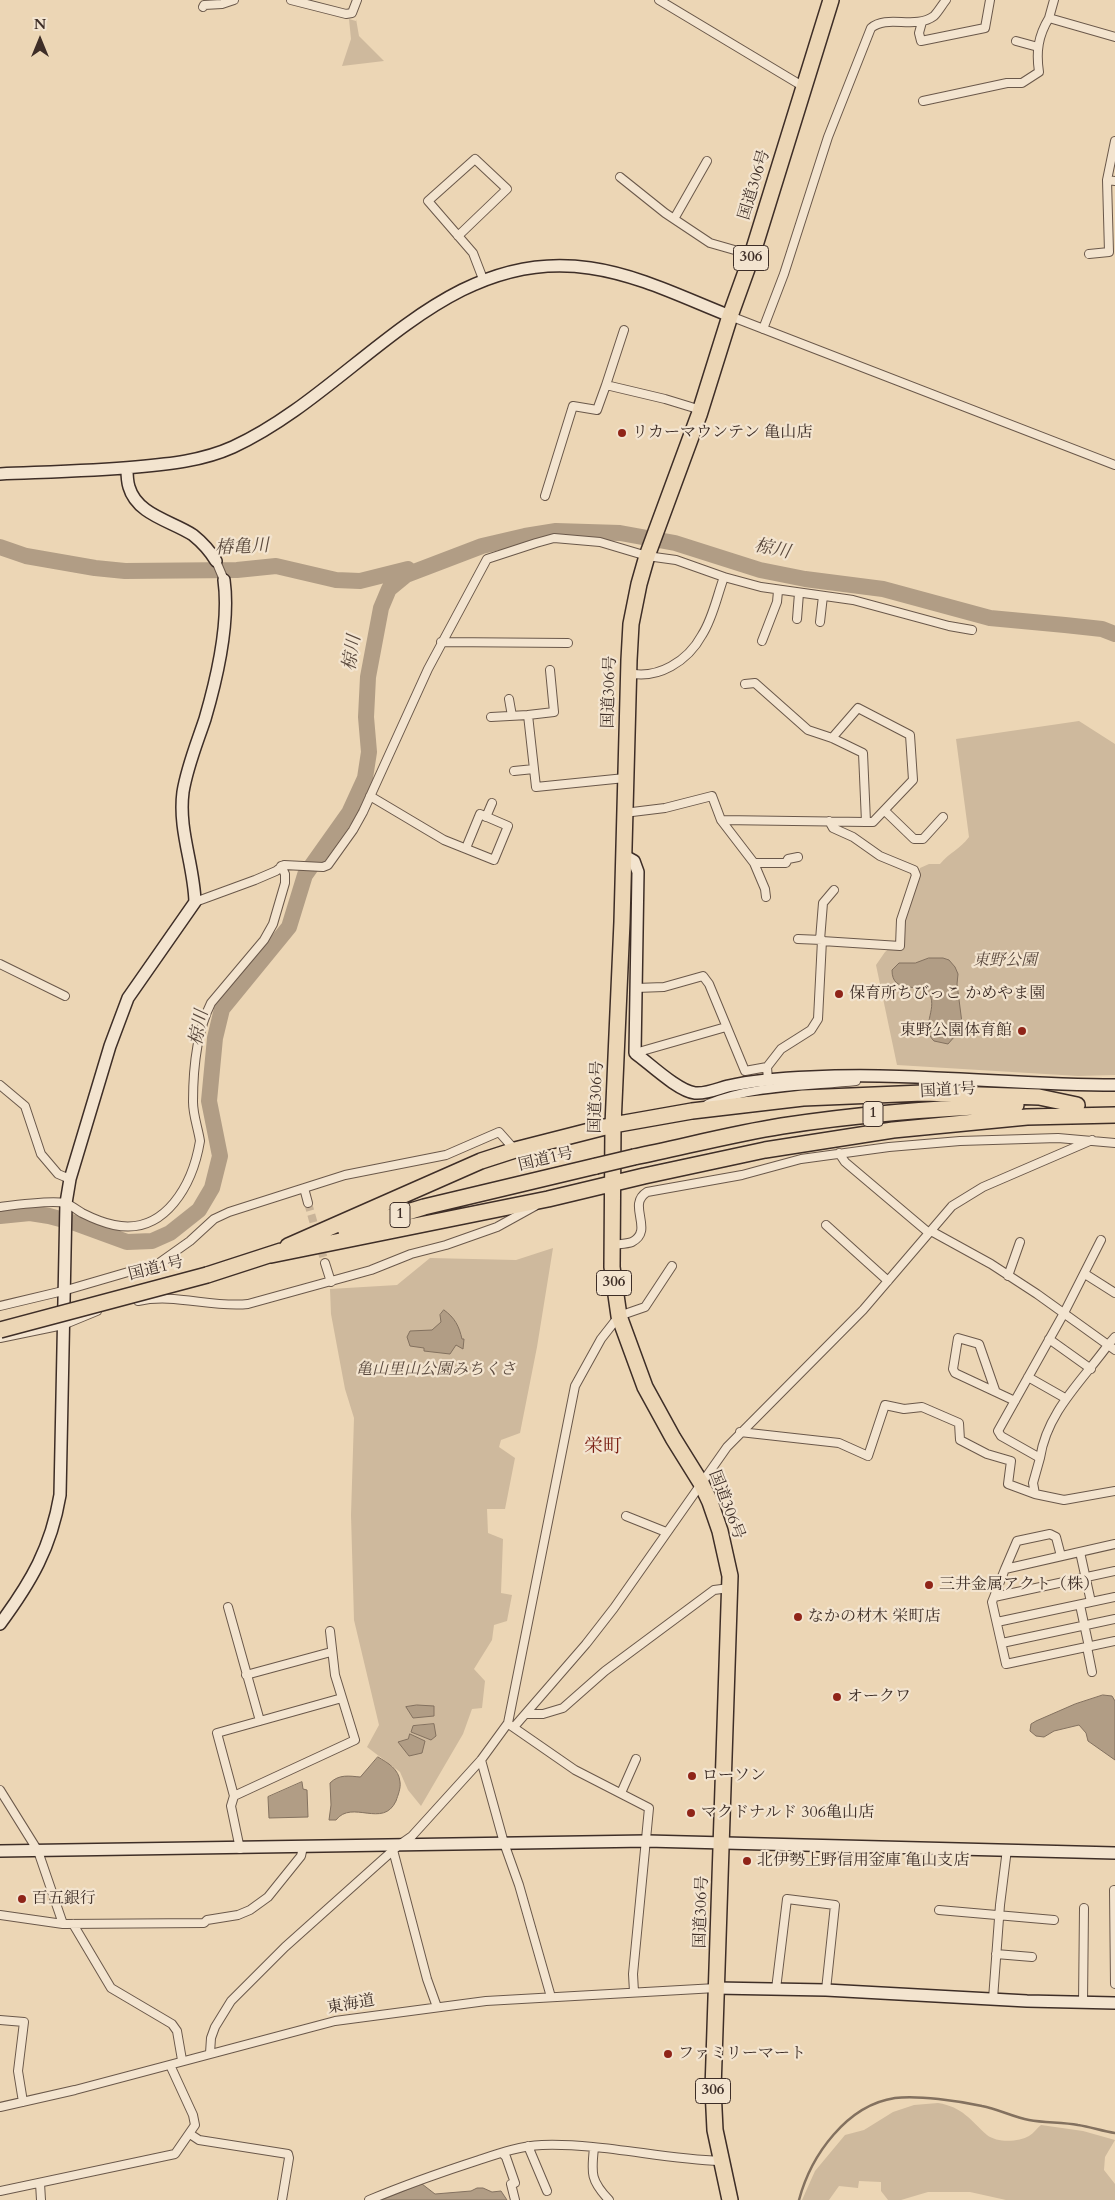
<!DOCTYPE html>
<html>
<head>
<meta charset="utf-8">
<style>
	body { margin:0 }
	#map { position:relative; width:1115px; height:2200px; overflow:hidden; background:#ecd6b5; font-family:Cardo,serif }
	canvas { display:block }
	.north { position:absolute; left:15px; top:15px; width:50px; height:50px; -webkit-text-stroke:4px #f3e4cf; paint-order:stroke; rotate:0deg; font-size:14px; font-weight:700; line-height:20px; text-align:center; color:#3e2e27 }
	.north::after { content:''; display:block; margin:auto; width:18px; height:22px; background:#3e2e27; clip-path:polygon(50% 0,100% 100%,50% 72%,0 100%) }
</style>
</head>
<body>
<div id="map">
<canvas width="1115" height="2200"></canvas>
<div class="north">N</div>
</div>
<script>
const ctx = document.querySelector('canvas').getContext('2d');
ctx.lineJoin = 'round';
function fillPath(path, color) { ctx.fillStyle = color; ctx.fill(path, 'evenodd'); }
function stroke(path, color, width, dash) { ctx.strokeStyle = color; ctx.lineWidth = width; ctx.lineCap = dash ? 'butt' : 'round'; ctx.setLineDash(dash || []); ctx.stroke(path); }
function write(font, color, halo, rows, align = 'center') {
  ctx.font = font + ' Cardo,"Noto Serif JP",serif'; ctx.lineWidth = 4.5; ctx.setLineDash([]); ctx.textBaseline = 'middle'; ctx.strokeStyle = halo; ctx.fillStyle = color; for (const [text, x, y, turn = 0] of rows) {
    ctx.save(); ctx.translate(x, y); ctx.rotate((+turn || 0) * Math.PI / 180); ctx.textAlign = isNaN(turn) ? turn : align; if (halo) ctx.strokeText(text, 0, 0); ctx.fillText(text, 0, 0); ctx.restore();
  }
}
const green = new Path2D(`
	M349,19L356,21V19L359,36L384,61L342,66L351,39Z
	M1079,721L1115,744V1075L1078,1076L897,1065L876,965L885,952L897,942L920,868L929,864H940C949,853 960,849 969,837L956,739Z
	M553,1248L537,1347L520,1433L501,1440L499,1447L515,1458L505,1509H487L488,1533L503,1539L501,1593L512,1595L507,1621L494,1625L492,1640L474,1669L485,1681L482,1708L472,1709L463,1734L421,1806L408,1790L400,1772L367,1747L379,1725L354,1620L351,1515L354,1418L345,1389L331,1314L330,1289L397,1285L430,1258L516,1260Z
	M938,2103C963,2107 970,2120 987,2135C997,2143 1019,2142 1029,2136C1034,2133 1037,2128 1041,2125L1083,2131L1115,2140L1105,2157L1104,2170L1115,2184V2200H1006L970,2192H928L901,2200H888L881,2191V2182L859,2181L858,2188L839,2186L829,2200H802L815,2171L845,2135L864,2130L893,2112L914,2105Z`);
const water = new Path2D(`
	M929,958H943L949,960L955,967L958,974L957,984L962,1023L955,1036L948,1044L934,1041C920,1028 937,1010 930,995C918,981 892,995 892,970L899,963H915Z
	M444,1310C455,1318 459,1326 462,1339H464L463,1349L456,1345L450,1354L424,1351V1348L410,1346L407,1337L410,1331L432,1330L441,1322L440,1315Z
	M1103,1695L1112,1696L1115,1701V1760L1088,1741L1086,1733L1079,1725L1054,1731L1044,1737L1036,1736L1030,1731L1031,1724L1036,1721L1075,1704Z
	M417,1705L434,1706V1716L413,1718L406,1707Z
	M434,1724L436,1736L431,1740L411,1732L413,1726Z
	M410,1734L425,1741L422,1753L409,1756L398,1742L408,1739Z
	M378,1757C388,1763 399,1769 400,1782C401,1788 398,1795 396,1801C383,1829 352,1799 336,1820H329L331,1805L330,1783C339,1774 349,1776 360,1777Z
	M302,1782L303,1789L307,1790L308,1817L269,1818L268,1797Z
	M422,2184L435,2194L471,2191L477,2188H483L492,2192L501,2191L507,2200H382Z`);
const stream = new Path2D(`
	M799,2200C811,2155 847,2105 895,2098C918,2095 959,2101 982,2106C998,2109 1013,2117 1029,2120C1045,2123 1062,2122 1078,2125C1091,2127 1102,2131 1115,2133`);
const river = new Path2D(`
	M0,547L26,556L95,568L125,571L237,570L276,566L336,580L360,581L408,569
	M0,1216L30,1213L49,1216L75,1223L127,1242L152,1241L170,1233L199,1210L212,1188L220,1156L209,1101L215,1038L222,1009L289,927L305,875L349,813L365,778L369,752L366,717L368,677L381,608L389,589L406,575L482,546L525,536L556,531L620,533L675,543L760,570L805,579L883,589L990,618L1065,625L1102,629L1115,634`);
const streetTunnel = new Path2D(`
	M308,1203L325,1263`);
const street = new Path2D(`
	M291,0L346,14L352,13L357,0
	M659,0L804,87
	M1054,0L1049,18L1115,37
	M203,7L204,5L222,4L234,0
	M922,22L919,33L921,41L985,28L990,0
	M1016,41L1038,47
	M923,101L1007,83H1022L1039,72C1036,52 1038,36 1049,18
	M620,177L665,213L710,243L752,255
	M1107,180L1115,141
	M674,219L707,161
	M458,236L507,189L475,159L428,201L473,253L483,279
	M1089,254L1109,252L1107,180L1115,181
	M730,316L1115,465
	M763,329L784,274L828,137L871,28C887,14 915,30 934,16C938,12 942,5 946,0
	M624,330L606,385L665,399L701,410
	M545,496L573,406L597,410L606,385
	M216,561L224,580
	M797,619L799,593
	M820,622L823,596
	M762,641L777,602L778,591
	M441,642L568,643
	M628,673C658,680 688,661 702,635C713,618 717,596 724,577
	M509,699L512,716
	M528,715L554,712L550,670
	M491,717L528,715L536,787L625,778
	M832,738L858,708L910,735L913,780L873,822H866
	M514,771L534,769
	M370,796L444,840L494,860L508,826L480,814L466,848
	M885,811L914,839H923L943,817
	M624,813L665,808L712,796L721,820L866,822L863,753L832,738L808,730L755,683L745,684
	M486,817L492,803
	M721,820L754,863H786L788,859L798,857
	M754,863L765,889L766,897
	M195,902L255,880L276,871L284,865L323,867L328,865L353,830L363,812L428,669L487,559L536,543L554,538L600,542L647,556L676,560L724,577L761,587L853,600L949,626L972,630
	M820,940L823,903L834,890
	M822,941L900,946L901,920L916,875L914,870L880,856L853,837L833,828L829,821
	M0,964L65,996
	M636,988L664,987L703,976L709,984L745,1071L767,1067L768,1080
	M635,1053L726,1027
	M767,1067L781,1049L811,1030L818,1019L822,940L798,939
	M0,1085L25,1106L41,1154L58,1174L70,1179
	M708,1104C752,1085 809,1086 856,1081
	M839,1153L845,1162L929,1233
	M304,1188L308,1203
	M0,1207C15,1205 51,1200 65,1203C71,1205 77,1210 82,1213C92,1218 104,1223 114,1225C166,1236 193,1183 200,1141C198,1128 193,1115 193,1102C193,1071 197,1031 211,1003L264,940L273,924L285,883V874L281,866
	M826,1225L888,1281
	M931,1231L991,1264L1037,1294L1108,1345L1115,1337
	M1101,1240L1064,1313L998,1431L1001,1436L1040,1458C1047,1412 1082,1381 1108,1345L1115,1350
	M612,1245C618,1244 627,1244 632,1242C655,1230 626,1205 647,1192L742,1175L801,1159L889,1147L960,1141L1058,1138L1115,1143
	M325,1263L331,1282
	M1085,1274L1115,1293
	M1008,1276L1020,1242
	M138,1301C175,1293 211,1308 248,1304L371,1270L411,1254L446,1245L497,1227L535,1206
	M0,1306L63,1291L159,1263L190,1241L214,1219L229,1212L345,1175L446,1155L499,1132L515,1150
	M0,1338L63,1325L97,1311
	M1049,1339L1091,1369
	M1028,1377L1065,1398
	M995,1390L979,1344L958,1338L953,1369L955,1373L1015,1401
	M740,1432L839,1443L868,1456L885,1405L904,1409L922,1407L959,1423L960,1440L987,1454L1011,1461L1008,1484L1035,1494
	M1040,1458L1033,1483L1035,1494L1064,1500L1115,1491
	M626,1516L666,1532
	M1080,1552L1091,1602
	M1005,1569L1017,1541L1050,1534L1056,1537L1061,1556
	M1115,1571L994,1597L992,1602L1006,1664L1115,1641
	M994,1597L1005,1569L1115,1544
	M1080,1605L1089,1647
	M228,1607L260,1721
	M997,1622L1115,1597
	M1002,1643L1115,1619
	M1087,1647L1092,1672
	M246,1675L331,1652
	M527,1714H543L563,1708L605,1671L714,1590L729,1588
	M510,1725L575,1770L649,1808L633,1974L634,1992
	M514,1727L586,1644L614,1608L727,1447L863,1310L952,1206L983,1187L1092,1140
	M481,1760L504,1843L519,1885L551,1997
	M0,1790L38,1851L63,1924
	M621,1793L636,1759
	M234,1796L355,1740L335,1675L330,1631
	M240,1849L231,1806L234,1796L217,1733L342,1698
	M393,1850L427,1979L437,2007
	M1114,1890L1115,1984
	M939,1910L1054,1920
	M0,1915L63,1924L204,1923L207,1920L238,1915L250,1910L268,1897L301,1856L303,1847
	M73,1924L111,1988L172,2024L177,2031L182,2060
	M996,1954L1032,1957
	M776,1989L787,1899L835,1905L826,1990
	M993,1999L1000,1905L1007,1849
	M1083,2003L1084,1908
	M0,2020L24,2022L18,2071L23,2102
	M210,2053L211,2038L215,2027L231,2001L285,1947L399,1845L412,1836L481,1760L508,1723L575,1386L601,1339L619,1316L645,1307L672,1266
	M0,2107L75,2090L335,2021L486,2001L716,1988
	M190,2134L199,2140L288,2154L289,2158L282,2200
	M528,2146L547,2191
	M594,2148C591,2174 591,2181 609,2200
	M502,2153L506,2157L515,2183L511,2184L515,2200
	M40,2183L41,2200
	M0,2191L175,2154L195,2125L193,2115L170,2065
	M369,2200C405,2185 442,2172 479,2160C500,2153 520,2146 542,2145C602,2143 661,2159 720,2161`);
const secondary = new Path2D(`
	M127,468C127,474 127,481 129,487C137,515 172,521 193,535C203,543 210,551 216,561
	M0,474C45,472 91,471 136,467C169,464 202,461 233,447C355,391 442,245 590,268C639,275 684,298 730,316
	M623,855L634,861L638,872L635,1053C650,1064 678,1091 695,1093C707,1094 717,1089 728,1086C755,1080 784,1078 811,1077C912,1072 1014,1085 1115,1085
	M0,1624C31,1582 51,1548 60,1495L66,1203L70,1179L110,1046L128,998L195,902C194,865 178,830 183,792C187,767 197,743 205,719C217,678 230,623 224,580
	M0,1851L647,1841L1115,1853
	M716,1988L826,1990L1027,2001L1115,2003`);
const highway = new Path2D(`
	M634,1157C683,1147 732,1134 782,1126C860,1114 938,1108 1016,1105
	M346,1231L424,1207L596,1166
	M288,1246L481,1161L515,1150L613,1125L692,1111L803,1098L923,1093L1039,1097L1077,1105
	M271,1255L548,1199L644,1176L765,1150L893,1130L1027,1117L1115,1115
	M207,1275L281,1251
	M730,2200L715,2130L713,2089L730,1576L720,1531L710,1502L701,1483L673,1438L645,1387L619,1316L612,1267L613,1125L622,922L629,660L631,624L639,584L647,556L699,415L730,316L752,255L831,0`);
const highwayBridge = new Path2D(`
	M596,1166L634,1157
	M0,1330L207,1275`);
const markers = [
	[622,433,5,"#8f2418"],
	[839,994,5,"#8f2418"],
	[1022,1031,5,"#8f2418"],
	[929,1585,5,"#8f2418"],
	[798,1617,5,"#8f2418"],
	[837,1697,5,"#8f2418"],
	[692,1776,5,"#8f2418"],
	[691,1813,5,"#8f2418"],
	[747,1861,5,"#8f2418"],
	[22,1899,5,"#8f2418"],
	[668,2054,5,"#8f2418"]
];
const shields = [
	[751,258,35],
	[873,1114,20],
	[400,1215,20],
	[614,1283,35],
	[713,2091,35]
];
const shieldNames = [
	["306",751,258],
	["1",873,1114],
	["1",400,1215],
	["306",614,1283],
	["306",713,2091]
];
const streetNames = [
	["国道306号",755,185,-73],
	["国道306号",610,692,-88],
	["国道1号",948,1091,-3],
	["国道306号",597,1097,-88],
	["国道1号",546,1160,-13],
	["国道1号",156,1269,-14],
	["国道306号",726,1505,69],
	["国道306号",702,1912,-88],
	["東海道",351,2005,-10]
];
const poiNames = [
	["リカーマウンテン 亀山店",632,433],
	["保育所ちびっこ かめやま園",849,994],
	["東野公園体育館",1012,1031,"right"],
	["三井金属アクト（株）",939,1585],
	["なかの材木 栄町店",808,1617],
	["オークワ",847,1697],
	["ローソン",702,1776],
	["マクドナルド 306亀山店",701,1813],
	["北伊勢上野信用金庫 亀山支店",757,1861],
	["百五銀行",32,1899],
	["ファミリーマート",678,2054]
];
const parkNames = [
	["東野公園",1005,961],
	["亀山里山公園みちくさ",436,1370]
];
const waterNames = [
	["椿亀川",242,548,-3],
	["椋川",772,550,12],
	["椋川",353,653,-81],
	["椋川",200,1028,-79]
];
const quarterNames = [
	["栄町",603,1448]
];
fillPath(green, '#ceb99d');
fillPath(water, '#b19d85');
stroke(water, '#83715f', 1);
stroke(stream, '#83715f', 2.5);
stroke(river, '#b19d85', 16);
stroke(streetTunnel, '#c9b499', 8, [8, 4]);
stroke(street, '#6a584a', 10);
stroke(secondary, '#3e2e27', 14);
stroke(highway, '#3e2e27', 18);
stroke(street, '#f3e4cf', 8);
stroke(secondary, '#f3e4cf', 11);
stroke(highway, '#ecd6b5', 15);
stroke(highwayBridge, '#3e2e27', 18, []);
stroke(highwayBridge, '#ecd6b5', 15);
for (const [x, y, r, color] of markers) { const dot = new Path2D(); dot.arc(x, y, r, 0, 2 * Math.PI); ctx.fillStyle = color; ctx.fill(dot); stroke(dot, '#f3e4cf', 2); }
for (const [x, y, w] of shields) { const box = new Path2D(); box.roundRect(x - w / 2, y - 12.5, w, 25, 4); ctx.fillStyle = '#f3e4cf'; ctx.fill(box); stroke(box, '#3e2e27', 1); }
write('bold 15px', '#3e2e27', null, shieldNames);
write('16px', '#3e2e27', '#f3e4cf', streetNames);
write('16px', '#3e2e27', '#f3e4cf', poiNames, 'left');
write('italic 16px', '#5b4a3f', '#f3e4cf', parkNames);
write('italic 18px', '#5b4a3e', '#f3e4cf', waterNames);
write('19px', '#7a1f14', '#f3e4cf', quarterNames);
</script>
</body>
</html>
